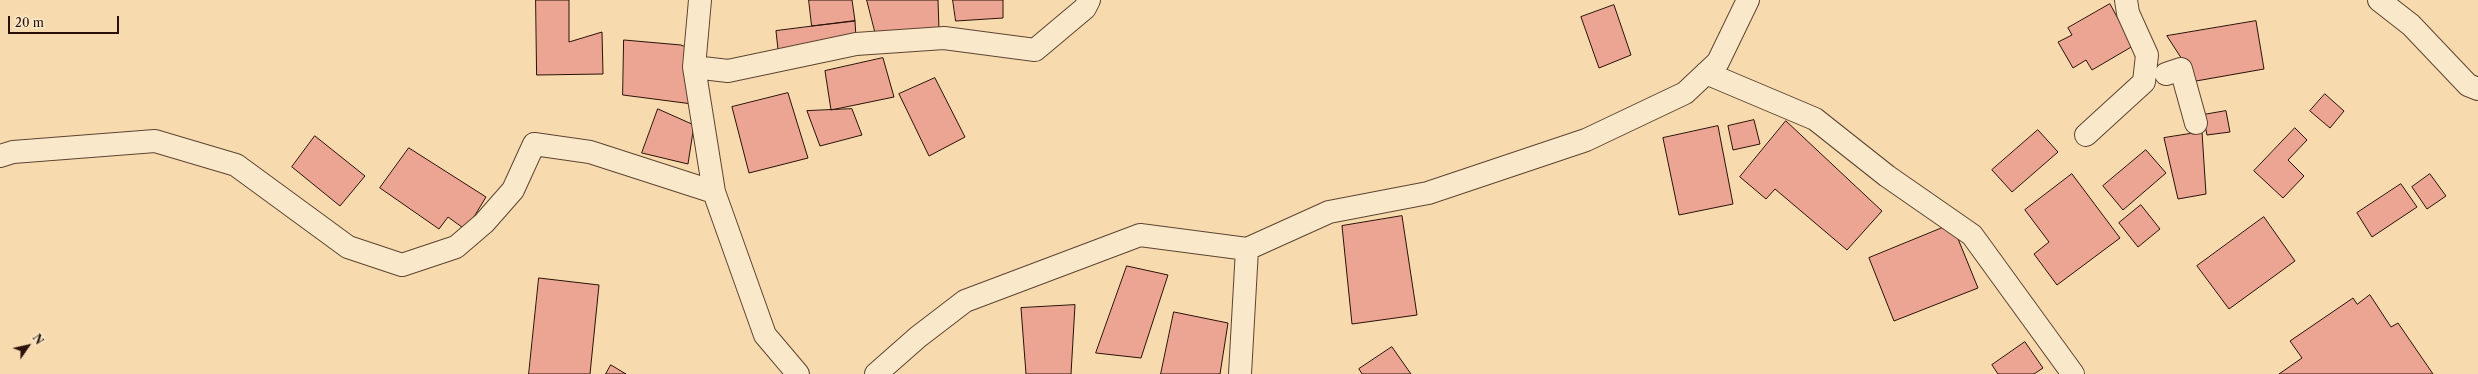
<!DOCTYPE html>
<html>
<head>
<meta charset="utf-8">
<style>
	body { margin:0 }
	#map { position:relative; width:2478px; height:374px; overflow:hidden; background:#f7dbae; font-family:"Libre Caslon Text",serif }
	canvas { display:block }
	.north { position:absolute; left:8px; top:326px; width:40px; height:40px; -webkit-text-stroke:3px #fae8ca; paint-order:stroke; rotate:56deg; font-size:11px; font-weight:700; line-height:16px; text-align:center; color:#2a1108 }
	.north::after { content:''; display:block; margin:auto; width:14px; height:18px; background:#2a1108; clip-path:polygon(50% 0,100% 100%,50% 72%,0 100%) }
	.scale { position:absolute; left:8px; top:16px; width:111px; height:18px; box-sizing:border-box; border:2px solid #2a1108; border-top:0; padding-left:5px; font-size:12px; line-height:14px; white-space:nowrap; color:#2a1108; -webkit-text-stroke:3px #fae8ca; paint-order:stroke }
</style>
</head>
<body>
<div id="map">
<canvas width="2478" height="374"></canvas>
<div class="north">N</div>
<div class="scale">20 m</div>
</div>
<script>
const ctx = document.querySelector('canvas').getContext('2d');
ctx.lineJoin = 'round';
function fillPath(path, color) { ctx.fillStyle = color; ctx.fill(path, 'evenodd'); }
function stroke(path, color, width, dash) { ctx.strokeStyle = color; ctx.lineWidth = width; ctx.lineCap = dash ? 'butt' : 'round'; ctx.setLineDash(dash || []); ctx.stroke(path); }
const building = new Path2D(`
	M536,0H569V42L602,32L603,74L537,75Z
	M809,0H852L855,21L812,26Z
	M867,0H938L939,30L876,35Z
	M953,0H1003V18L956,21Z
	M2110,4L2133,46L2092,70L2086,60L2073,68L2058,42L2072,35L2068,28Z
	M1614,5L1631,55L1599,68L1581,17Z
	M855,21L856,38L779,59L776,31Z
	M2256,21L2264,69L2196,81L2167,36Z
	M624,40L681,45L695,51L700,105L623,95Z
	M883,58L894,97L831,110L825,71Z
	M935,78L965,137L929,156L899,94Z
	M788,93L808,158L749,173L732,107Z
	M2325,94L2344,111L2330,128L2310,111Z
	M658,109L694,125L688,164L642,153Z
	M852,109L862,135L820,146L807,111Z
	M2226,111L2230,132L2207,135L2203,115Z
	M1754,120L1760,144L1733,150L1728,126Z
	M1786,121L1882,211L1847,250L1775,189L1766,199L1740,177Z
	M1718,126L1733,204L1679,215L1663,138Z
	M2295,128L2307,140L2288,160L2304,176L2283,198L2254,171Z
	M2038,130L2058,152L2012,192L1992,170Z
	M2202,132L2206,194L2178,199L2164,138Z
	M315,136L365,176L340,206L292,167Z
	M409,148L486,197L466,230L448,217L439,229L380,188Z
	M2146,150L2166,173L2123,210L2103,186Z
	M2072,174L2120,238L2057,285L2034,254L2049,242L2025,210Z
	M2430,174L2446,196L2427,209L2412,187Z
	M2401,184L2417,207L2372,237L2357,213Z
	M2141,205L2160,229L2138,247L2119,223Z
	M1402,216L1417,315L1352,324L1342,226Z
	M2264,217L2295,261L2229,309L2197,266Z
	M1952,224L1978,288L1894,321L1869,258Z
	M1127,266L1168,275L1141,358L1096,353Z
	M539,278L599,285L590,374H529Z
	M2370,295L2391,327L2398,323L2433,374H2279L2302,358L2290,341L2353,298L2357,304Z
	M1075,305L1071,374H1026L1021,308Z
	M1174,312L1228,323L1220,374H1161Z
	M2025,342L2043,368L2034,374H1998L1992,365Z
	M1392,347L1411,374H1362L1359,369Z
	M611,365L626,374H606Z`);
const minor = new Path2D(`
	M700,0L694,67L714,192L765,335L798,374
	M2379,0L2411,25L2468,85L2478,89
	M694,67L728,71L856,44L944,38L1035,50L1085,8L1089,0
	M1706,73L1815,119L1887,176L1972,235L2073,374
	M2166,74L2181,69L2196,123
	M2086,135L2144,82L2147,55L2128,13L2126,0
	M0,156L13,152L155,141L236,165L348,247L402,265L456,247L484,223L513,190L534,144L590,152L714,192
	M876,374L918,337L965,301L1140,235L1247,249L1329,212L1428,193L1586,140L1685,93L1718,62L1748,0
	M1240,374L1247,249`);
fillPath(building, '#eba592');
stroke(building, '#2a1108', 1);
stroke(minor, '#5d4432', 24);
stroke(minor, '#fae8ca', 22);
</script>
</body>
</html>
